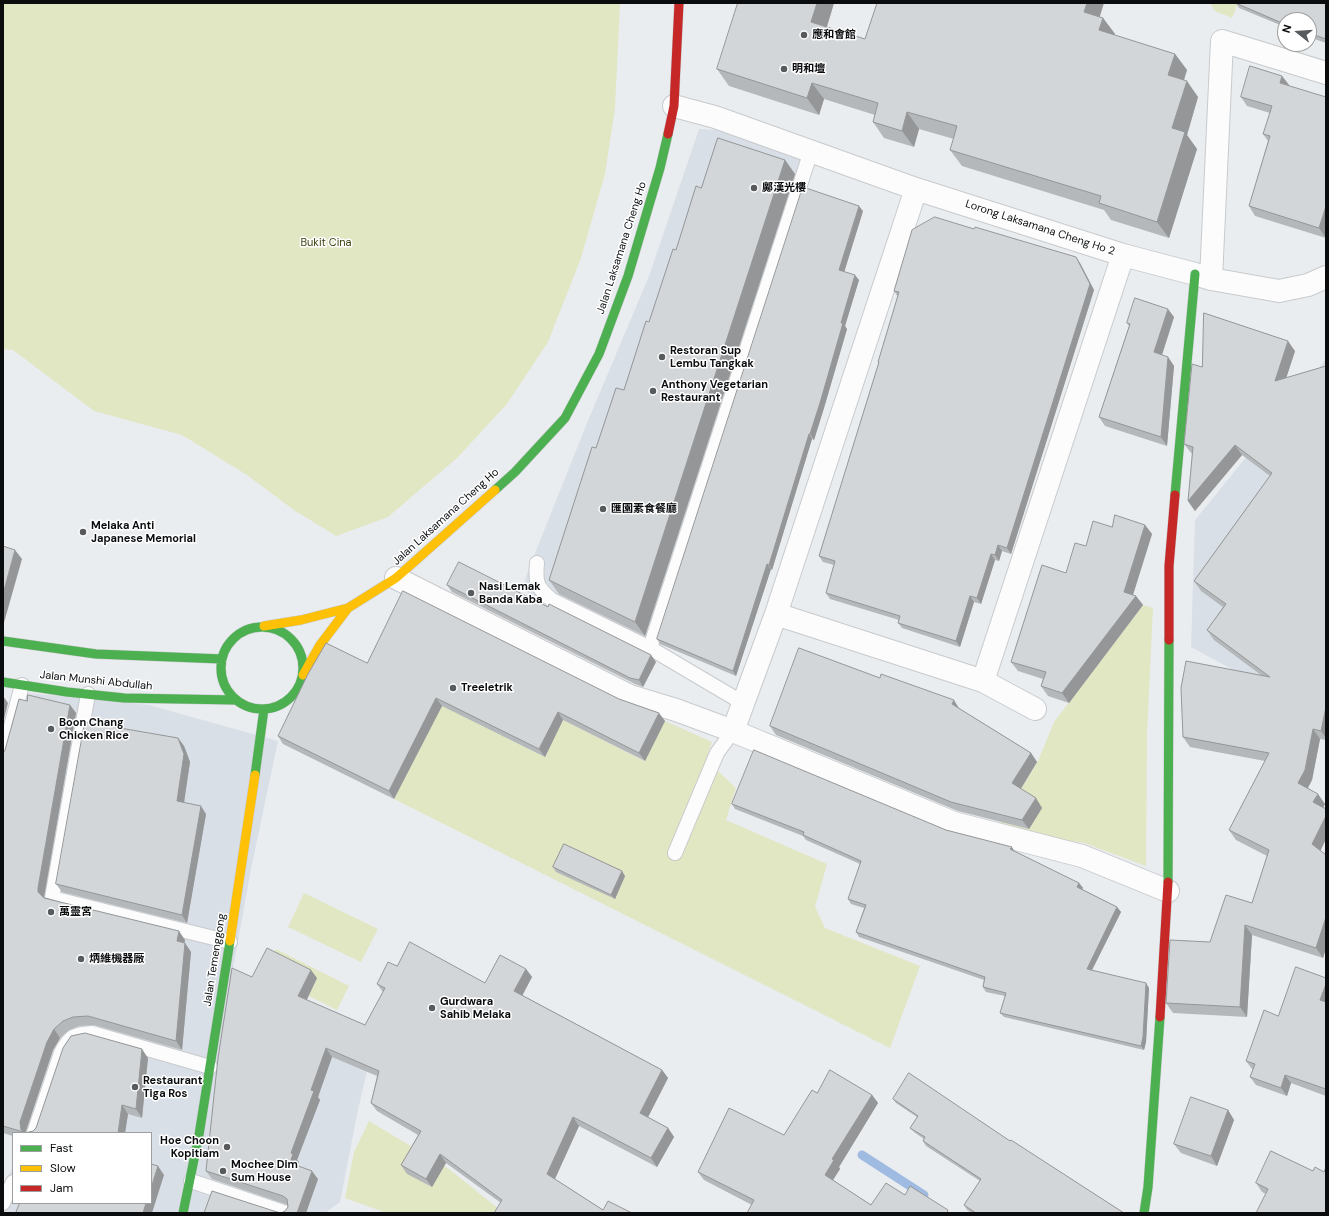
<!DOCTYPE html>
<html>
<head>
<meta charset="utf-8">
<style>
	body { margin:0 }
	#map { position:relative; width:1329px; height:1216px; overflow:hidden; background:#eaedf0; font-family:"DM Sans",sans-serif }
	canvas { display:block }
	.frame { position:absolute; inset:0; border:4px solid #0a0c0e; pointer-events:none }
	.legend { position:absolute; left:12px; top:1132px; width:140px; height:72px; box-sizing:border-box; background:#fff; border:1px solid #9d9e9f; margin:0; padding:5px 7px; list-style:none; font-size:12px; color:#0a0c0e }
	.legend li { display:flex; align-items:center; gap:8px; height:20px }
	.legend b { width:20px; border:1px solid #9d9e9f }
	.north { position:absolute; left:1277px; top:12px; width:40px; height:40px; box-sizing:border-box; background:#fff; border:1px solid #9d9e9f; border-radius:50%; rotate:287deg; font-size:11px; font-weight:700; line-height:16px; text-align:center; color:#0a0c0e }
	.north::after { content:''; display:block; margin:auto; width:14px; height:18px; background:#585b5d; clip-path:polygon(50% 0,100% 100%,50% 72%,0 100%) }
</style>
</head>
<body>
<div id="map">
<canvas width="1329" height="1216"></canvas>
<div class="frame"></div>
<ul class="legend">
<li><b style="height:5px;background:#4caf50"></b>Fast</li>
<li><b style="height:5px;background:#ffc107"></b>Slow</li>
<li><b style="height:5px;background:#c62828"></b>Jam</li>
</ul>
<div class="north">N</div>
</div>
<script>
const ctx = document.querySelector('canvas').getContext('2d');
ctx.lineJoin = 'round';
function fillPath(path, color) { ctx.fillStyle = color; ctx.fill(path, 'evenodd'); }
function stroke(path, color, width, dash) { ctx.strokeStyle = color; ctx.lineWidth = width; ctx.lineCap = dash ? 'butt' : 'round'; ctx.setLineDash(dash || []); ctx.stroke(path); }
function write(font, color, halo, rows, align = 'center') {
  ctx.font = font + ' "DM Sans","Noto Sans SC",sans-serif'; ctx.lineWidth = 3; ctx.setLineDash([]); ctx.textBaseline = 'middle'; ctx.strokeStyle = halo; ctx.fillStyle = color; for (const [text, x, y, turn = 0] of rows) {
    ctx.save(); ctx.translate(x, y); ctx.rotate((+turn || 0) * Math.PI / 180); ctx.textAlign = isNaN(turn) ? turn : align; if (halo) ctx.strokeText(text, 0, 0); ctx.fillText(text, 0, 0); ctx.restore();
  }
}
const built = new Path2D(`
	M699,129L722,130L811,162L650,654L523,590L526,576L587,423L649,276Z
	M1326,359V720L1191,647L1195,520Z
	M28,693L149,705L278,741L251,869L232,974L375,1036L358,1110L340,1202L325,1213H3V1186L13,1167V1203H151V1133H27L51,1056L48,897L3,885V780Z`);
const green = new Path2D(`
	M3,3H620L615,108L605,174L581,258L548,342L507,404L457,458L388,517L336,536L294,510L247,475L182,435L94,411L13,350L3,349Z
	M1210,3H1238L1232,18L1215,11Z
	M1143,605L1153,608L1147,734L1146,866L1084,843L996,829L1038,761L1054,722Z
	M441,705L545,757L563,720L644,761L665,721L712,742L706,760L736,788L726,820L827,864L815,907L825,928L920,966L890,1048L394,799Z
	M304,893L378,929L361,962L288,927Z
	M276,949L349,986L337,1010L309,996L273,956Z
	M369,1121L449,1169L499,1209L497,1213H387L345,1198L354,1152Z`);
const stream = new Path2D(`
	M862,1155L924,1195`);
const lane = new Path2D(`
	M537,563C535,583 537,588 552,600L650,648L743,703
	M650,648L811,151
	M88,694L52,898L230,942
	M3,756L22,685
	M675,853L717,753L733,731
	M34,1133L61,1053C69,1037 73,1034 92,1033L210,1067
	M191,1181L286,1213
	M3,1203L13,1182`);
const street = new Path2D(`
	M674,106L715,117L916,189L1123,255L1195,274L1211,279L1279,291L1308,285L1326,277
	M1211,279L1222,41L1326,73
	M396,578L630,696L676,710L733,731L954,823L1082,856L1168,891
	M776,614L983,681
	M1035,709L983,681L1123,255
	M733,731L776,614L916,189`);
const fast = new Path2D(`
	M495,490L515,472L565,418L599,354L628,276L660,168L668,134
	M1175,495L1195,274
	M221 668a41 41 0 1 1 82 0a41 41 0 1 1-82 0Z
	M3,641L96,654L222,659
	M3,682L67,692L124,698L235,700
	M255,775L264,709
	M1168,882L1169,640
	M183,1213L199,1135L230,941
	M1144,1213L1148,1187L1160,1017`);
const slow = new Path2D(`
	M264,626L301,620L348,608L396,578L495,490
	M303,675L320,645L348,608
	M230,941L255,775`);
const jam = new Path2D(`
	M668,134L674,106L679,3
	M1169,640V566L1175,495
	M1160,1017L1168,882`);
const wall = new Path2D(`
	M834,3L827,27L865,39L1100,17L1103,18L1115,34L1114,35L1175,54L1187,70L1184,80L1198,97L1187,135L1197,149L1169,238L1111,220L1104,210L962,166L950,150L954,139L919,129L914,147L884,138L873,122L875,115L824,99L819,115L729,86L717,69Z
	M1236,3H1326V43L1309,37V20H1285V27L1239,8Z
	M1282,76L1289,85L1326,238L1255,216L1249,206L1268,141L1263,134L1270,113L1247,106L1241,97Z
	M785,160L795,174L645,636L559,594L549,580L596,448L624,390L676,250L701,188Z
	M863,211L844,272L859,280L845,326L847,329L824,408L814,440L812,439L772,570L771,569L736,676L660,644L657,639Z
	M1080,263L1094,290L1077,344L1011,554L1002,551L999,561L995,560L981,604L974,602L960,647L902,628L898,623L899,620L830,599L826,593L834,565L823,562L819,556L879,363L878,362L898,297L894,291Z
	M1174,317L1162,355L1168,357L1174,366L1167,446L1105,426L1099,417L1129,326L1127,323Z
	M1295,351L1286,378L1326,366V740L1320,739L1312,780L1308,788L1325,804L1323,808L1326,809V839L1320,850L1326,855V948L1323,958L1252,935L1247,1017L1173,1013L1166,1003L1210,942L1252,903L1267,856L1236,840L1229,830L1265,761L1190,747L1183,737L1261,675L1214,640L1207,630L1223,607L1201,591L1194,581L1270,476L1242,455L1195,511L1188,501L1192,454L1184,444L1202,367Z
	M1145,525L1152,534L1133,595L1136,596L1143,605L1069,703L1048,696L1041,686L1043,679L1018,671L1011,662L1066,573L1112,527Z
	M447,585L656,662L643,687L635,684L452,592Z
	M367,663L619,699L665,721L645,761L563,720L545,757L442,706L394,799L283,744L278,736Z
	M27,701L70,705L76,713L44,897L185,940L184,943L191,952L182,1050L94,1025L79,1026L69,1030L60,1038L53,1050L26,1131V1132L33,1131L148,1058L142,1118L128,1114L125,1133H13V1136L3,1133V753L5,750Z
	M960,709L1031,753L1037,762L1021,789L1042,808L1029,829L958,811L776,735L770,726Z
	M178,738L184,746L190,762L184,803L206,814L187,923L62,892L56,884Z
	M732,804L946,830L1015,852L1079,883L1083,888L1082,889L1117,907L1121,912L1092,970L1149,988L1146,1042L1144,1050L1004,1017L1000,1013L1005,996L986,992L983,987L984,980L859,937L856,932L864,908L851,904L848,899L860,864L806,840L803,836L735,809Z
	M553,867L625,876L615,899L556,872Z
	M397,966L485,983L526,969L532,977L522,995L662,1070L668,1078L648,1117L668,1128L674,1137L657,1167L579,1126L555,1179L603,1210L632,1213L501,1203L446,1163L432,1187L407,1174L401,1165L418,1135L377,1111L371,1103L377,1076L332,1057L318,1097L320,1100L297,1160L299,1162L298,1166L318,1179L306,1213H204H281L285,1211L288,1207V1205L212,1179L206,1171L252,977L317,978L307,1000L365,1025L383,992L377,984Z
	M1326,978V1096L1291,1083L1287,1096L1256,1085L1250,1077L1253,1069H1252L1246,1061L1278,1016Z
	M817,1093L872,1095L878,1103L839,1167L840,1169L833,1180L871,1205L905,1195L950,1213L752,1205L704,1180L698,1172L784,1135Z
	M893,1099L1010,1141L1124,1213H972L967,1210L964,1205L980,1181L926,1146L923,1141L924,1139L914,1132L910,1128L917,1117L896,1103Z
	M1228,1110L1234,1120L1217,1166L1181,1153L1174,1144Z
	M1313,1171L1324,1172L1326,1213L1266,1194L1262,1192L1256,1183Z`);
const shadedWall = new Path2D(`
	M817,3H834L823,39L811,22Z
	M1087,3H1104L1096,29L1084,12Z
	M1103,18L1115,34L1111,47L1099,30Z
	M1175,54L1187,70L1180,92L1168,75Z
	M1282,76L1289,85L1280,83Z
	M1187,81L1198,97L1187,135L1197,149L1169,238L1157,222L1172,128Z
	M812,83L824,99L819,115L807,98Z
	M907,112L919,129L914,147L902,131Z
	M785,160L795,174L645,636L635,622Z
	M859,206L863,211L843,276L839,270Z
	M1326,206V238L1319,228Z
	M1076,257L1080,263L1094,290L1011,554L1007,548Z
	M855,275L859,280L845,326L847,329L824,408L814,440L810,434L841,323Z
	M1168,309L1174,317L1160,361L1154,352Z
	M1288,341L1295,351L1282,391L1275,381Z
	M1168,357L1174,366L1167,446L1161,437Z
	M809,434L812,439L772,570L769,565Z
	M1235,445L1242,455L1195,511L1188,501Z
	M1145,525L1152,534L1131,601L1124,592Z
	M998,545L1002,551L999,561L995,555Z
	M15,550L22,559L3,626V594Z
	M991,554L995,560L981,604L977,598Z
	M767,564L771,569L736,676L733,671Z
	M970,596L974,602L960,647L956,641Z
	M1136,596L1143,605L1069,703L1062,693Z
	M651,655L656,662L643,687L639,680Z
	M3,696L8,703L3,723Z
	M436,698L442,706L394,799L389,791Z
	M954,700L960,710L952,704Z
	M70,705L76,713L44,897V901L38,892V888Z
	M1326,707V738L1321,731Z
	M558,712L563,720L545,757L539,749Z
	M659,713L665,721L645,761L639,753Z
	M1313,729L1320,739L1312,780L1305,793L1298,783Z
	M178,738L184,746L190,762L183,809L177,801Z
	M1031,753L1037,762L1018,793L1012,783Z
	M1318,794L1325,804L1320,812L1313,802Z
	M1036,798L1042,808L1029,829L1022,820Z
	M201,806L206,814L187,923L182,915Z
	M1326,816V839L1319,854L1312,844Z
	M1012,847L1015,852L1010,849Z
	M622,871L625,876L615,899L611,895Z
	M1079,883L1083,888L1080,892L1077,887Z
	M1117,907L1121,912L1090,974L1087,969Z
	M1326,917V948L1323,958L1316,948Z
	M1245,925L1252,935L1247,1017L1240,1007Z
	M179,931L185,940L183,950L177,941Z
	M185,943L191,952L182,1050L176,1041Z
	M526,969L532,977L520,1000L514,991Z
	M311,970L317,978L304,1005L298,996Z
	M1146,983L1149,988L1146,1042L1144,1050L1141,1046Z
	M1326,984V1008L1320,1000Z
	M54,1029L60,1038L53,1050L26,1131V1133L21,1130L20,1122L47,1042Z
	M326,1048L332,1057L318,1097L320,1100L297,1160L299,1162L296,1171L290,1163L291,1153L311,1090Z
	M142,1049L148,1058L142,1118L136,1109Z
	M662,1070L668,1078L646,1121L640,1113Z
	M1285,1075L1291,1083L1287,1096L1281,1088Z
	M872,1095L878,1103L839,1167L840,1169L831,1183L825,1175L832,1159Z
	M122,1105L128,1114L125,1133H118Z
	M1228,1110L1234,1120L1217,1166L1211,1156Z
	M573,1117L579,1126L553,1183L547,1174Z
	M668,1128L674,1137L657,1167L651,1158Z
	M440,1154L446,1163L432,1187L426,1179Z
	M158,1166L164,1175L152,1213H143L146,1203H151V1188Z
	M312,1171L318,1179L306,1213H297Z`);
const building = new Path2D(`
	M738,3H817L811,22L865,39L877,3H1087L1084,12L1103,18L1099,30L1175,54L1168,75L1187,81L1172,128L1185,132L1157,222L1099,203L1101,196L950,150L957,126L907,112L902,131L873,122L878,103L812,83L807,98L717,69Z
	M1236,3H1326V39L1309,33V20H1285V24Z
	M1250,66L1282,76L1280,83L1326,97V206L1319,228L1249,206L1270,136L1263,134L1272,106L1241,97Z
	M718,138L785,160L635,622L549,580L592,447L596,448L616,388L624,390L646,321L649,322L673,249L676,250L696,186L701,188Z
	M803,187L859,206L839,270L855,275L841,323H843L820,403L810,434H809L769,565L767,564L733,671L657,639Z
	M935,217L974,229L975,227L1076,257L1090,284L1007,548L998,545L995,555L991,554L977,598L970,596L956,641L898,623L900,616L826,593L835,561L819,556L879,362H878L899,292L894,291L912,230Z
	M1135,298L1168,309L1154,352L1168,357L1161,437L1099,417L1130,324L1127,323Z
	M1204,313L1288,341L1275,381L1326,366V707L1321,731L1313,729L1305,770L1298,783L1318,794L1313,802L1326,809V816L1312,844L1326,855V917L1316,948L1245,925L1240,1007L1166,1003L1170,940L1210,942L1226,895L1252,903L1269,850L1229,830L1269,753L1183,737L1181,688L1186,661L1270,677L1207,630L1226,604L1194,581L1272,473L1235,445L1188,501L1193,447L1184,444L1192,364L1202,367Z
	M1115,515L1145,525L1124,592L1136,596L1062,693L1041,686L1046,672L1011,662L1042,565L1066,573L1075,543L1086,546L1093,521L1112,527Z
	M3,546L15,550L3,594Z
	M459,562L548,607L549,604L651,655L639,680L630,678L447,585Z
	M403,591L619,699L659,713L639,753L558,712L539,749L436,698L389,791L278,736L308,674L326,643L367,663Z
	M799,648L880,678L881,674L954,700L952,704L1031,753L1012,783L1036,798L1022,820L951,802L770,726Z
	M28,695L70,705L38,888V892L44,898L179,931L177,941L185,943L176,1041L88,1016L73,1017L63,1021L54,1029L47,1042L20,1122L21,1130L26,1133L33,1131L36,1128L63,1048L71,1036L85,1033L142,1049L136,1109L122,1105L118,1133H27L3,1126V753L5,750L19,699L27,701Z
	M85,722L178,738L184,754L177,801L201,806L182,915L56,884Z
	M754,750L946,830L1012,847L1010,849L1079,883L1077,887L1117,907L1087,969L1146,983L1143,1037L1141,1046L1000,1013L1006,993L983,987L985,977L856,932L866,905L848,899L861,861L803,835L804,832L732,804Z
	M564,844L622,871L611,895L553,867Z
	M410,942L485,983L500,955L526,969L514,991L662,1070L640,1113L668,1128L651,1158L573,1117L547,1174L603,1210L608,1201L632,1213H494L502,1200L440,1154L426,1179L401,1165L421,1131L371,1103L379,1071L326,1048L311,1090L314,1091L291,1153L293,1154L290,1163L312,1171L297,1213H204L212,1191L277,1212L281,1213L285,1211L288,1207L287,1199L283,1196L206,1171L218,1058L232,968L252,977L267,948L311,970L298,996L365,1025L385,988L377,984L388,962L397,966Z
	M1296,967L1326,978V984L1320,1000L1326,1002V1089L1285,1075L1281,1088L1250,1077L1255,1064L1246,1061L1264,1010L1278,1016Z
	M830,1070L872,1095L832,1159L834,1160L825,1175L871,1205L886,1183L905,1195L910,1186L948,1210L947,1213H747L754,1200L698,1172L729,1108L784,1135L812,1090L817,1093Z
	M909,1073L1010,1141L1011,1140L1124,1213H976L964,1205L981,1179L923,1141L925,1137L910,1128L918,1116L893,1099Z
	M1191,1097L1228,1110L1211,1156L1174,1144Z
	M1271,1151L1313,1171L1315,1167L1324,1172L1326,1167V1213H1256L1268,1189L1256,1183Z
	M151,1164L158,1166L151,1188Z
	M20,1203H146L143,1213H16Z`);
const markers = [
	[804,35,4,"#585b5d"],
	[784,69,4,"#585b5d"],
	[754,188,4,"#585b5d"],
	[662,357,4,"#585b5d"],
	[653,391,4,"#585b5d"],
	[603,509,4,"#585b5d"],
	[83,532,4,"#585b5d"],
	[471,593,4,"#585b5d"],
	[453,688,4,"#585b5d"],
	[51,729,4,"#585b5d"],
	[51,912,4,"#585b5d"],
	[81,959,4,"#585b5d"],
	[432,1008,4,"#585b5d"],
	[135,1087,4,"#585b5d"],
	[227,1147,4,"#585b5d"],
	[223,1171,4,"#585b5d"]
];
const poiNames = [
	["應和會館",812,35],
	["明和壇",792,69],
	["鄺漢光樓",762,188],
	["Restoran Sup",670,351],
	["Lembu Tangkak",670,364],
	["Anthony Vegetarian",661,385],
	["Restaurant",661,398],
	["匯園素食餐廳",611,509],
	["Melaka Anti",91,526],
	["Japanese Memorial",91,539],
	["Nasi Lemak",479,587],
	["Banda Kaba",479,600],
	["Treeletrik",461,688],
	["Boon Chang",59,723],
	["Chicken Rice",59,736],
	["萬靈宮",59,912],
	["炳維機器厰",89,959],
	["Gurdwara",440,1002],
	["Sahib Melaka",440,1015],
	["Restaurant",143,1081],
	["Tiga Ros",143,1094],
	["Hoe Choon",219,1141,"right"],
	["Kopitiam",219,1154,"right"],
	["Mochee Dim",231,1165],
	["Sum House",231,1178]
];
const streetNames = [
	["Lorong Laksamana Cheng Ho 2",1040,228,18],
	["Jalan Laksamana Cheng Ho",622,248,-72],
	["Jalan Laksamana Cheng Ho",446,517,-42],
	["Jalan Munshi Abdullah",96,681,6],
	["Jalan Temenggong",215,960,-81]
];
const parkNames = [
	["Bukit Cina",326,243]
];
fillPath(built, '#d9dfe7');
fillPath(green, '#e1e6c3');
stroke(stream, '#a0bbe1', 9);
stroke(lane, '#c8cacc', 16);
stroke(street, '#c8cacc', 24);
stroke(fast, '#c8cacc', 10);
stroke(slow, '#c8cacc', 10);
stroke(jam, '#c8cacc', 10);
stroke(lane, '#fcfcfd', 14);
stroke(street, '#fcfcfd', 22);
stroke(fast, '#4caf50', 9);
stroke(slow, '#ffc107', 9);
stroke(jam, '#c62828', 9);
fillPath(wall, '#b5b8ba');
fillPath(shadedWall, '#949697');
fillPath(building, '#d3d6d8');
stroke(building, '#949697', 1);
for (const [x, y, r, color] of markers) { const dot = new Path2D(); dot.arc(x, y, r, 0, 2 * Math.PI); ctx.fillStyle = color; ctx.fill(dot); stroke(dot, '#fff', 1.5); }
write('bold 11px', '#0a0c0e', '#fff', poiNames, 'left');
write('11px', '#0a0c0e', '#fff', streetNames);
write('11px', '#3e410e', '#fff', parkNames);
</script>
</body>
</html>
